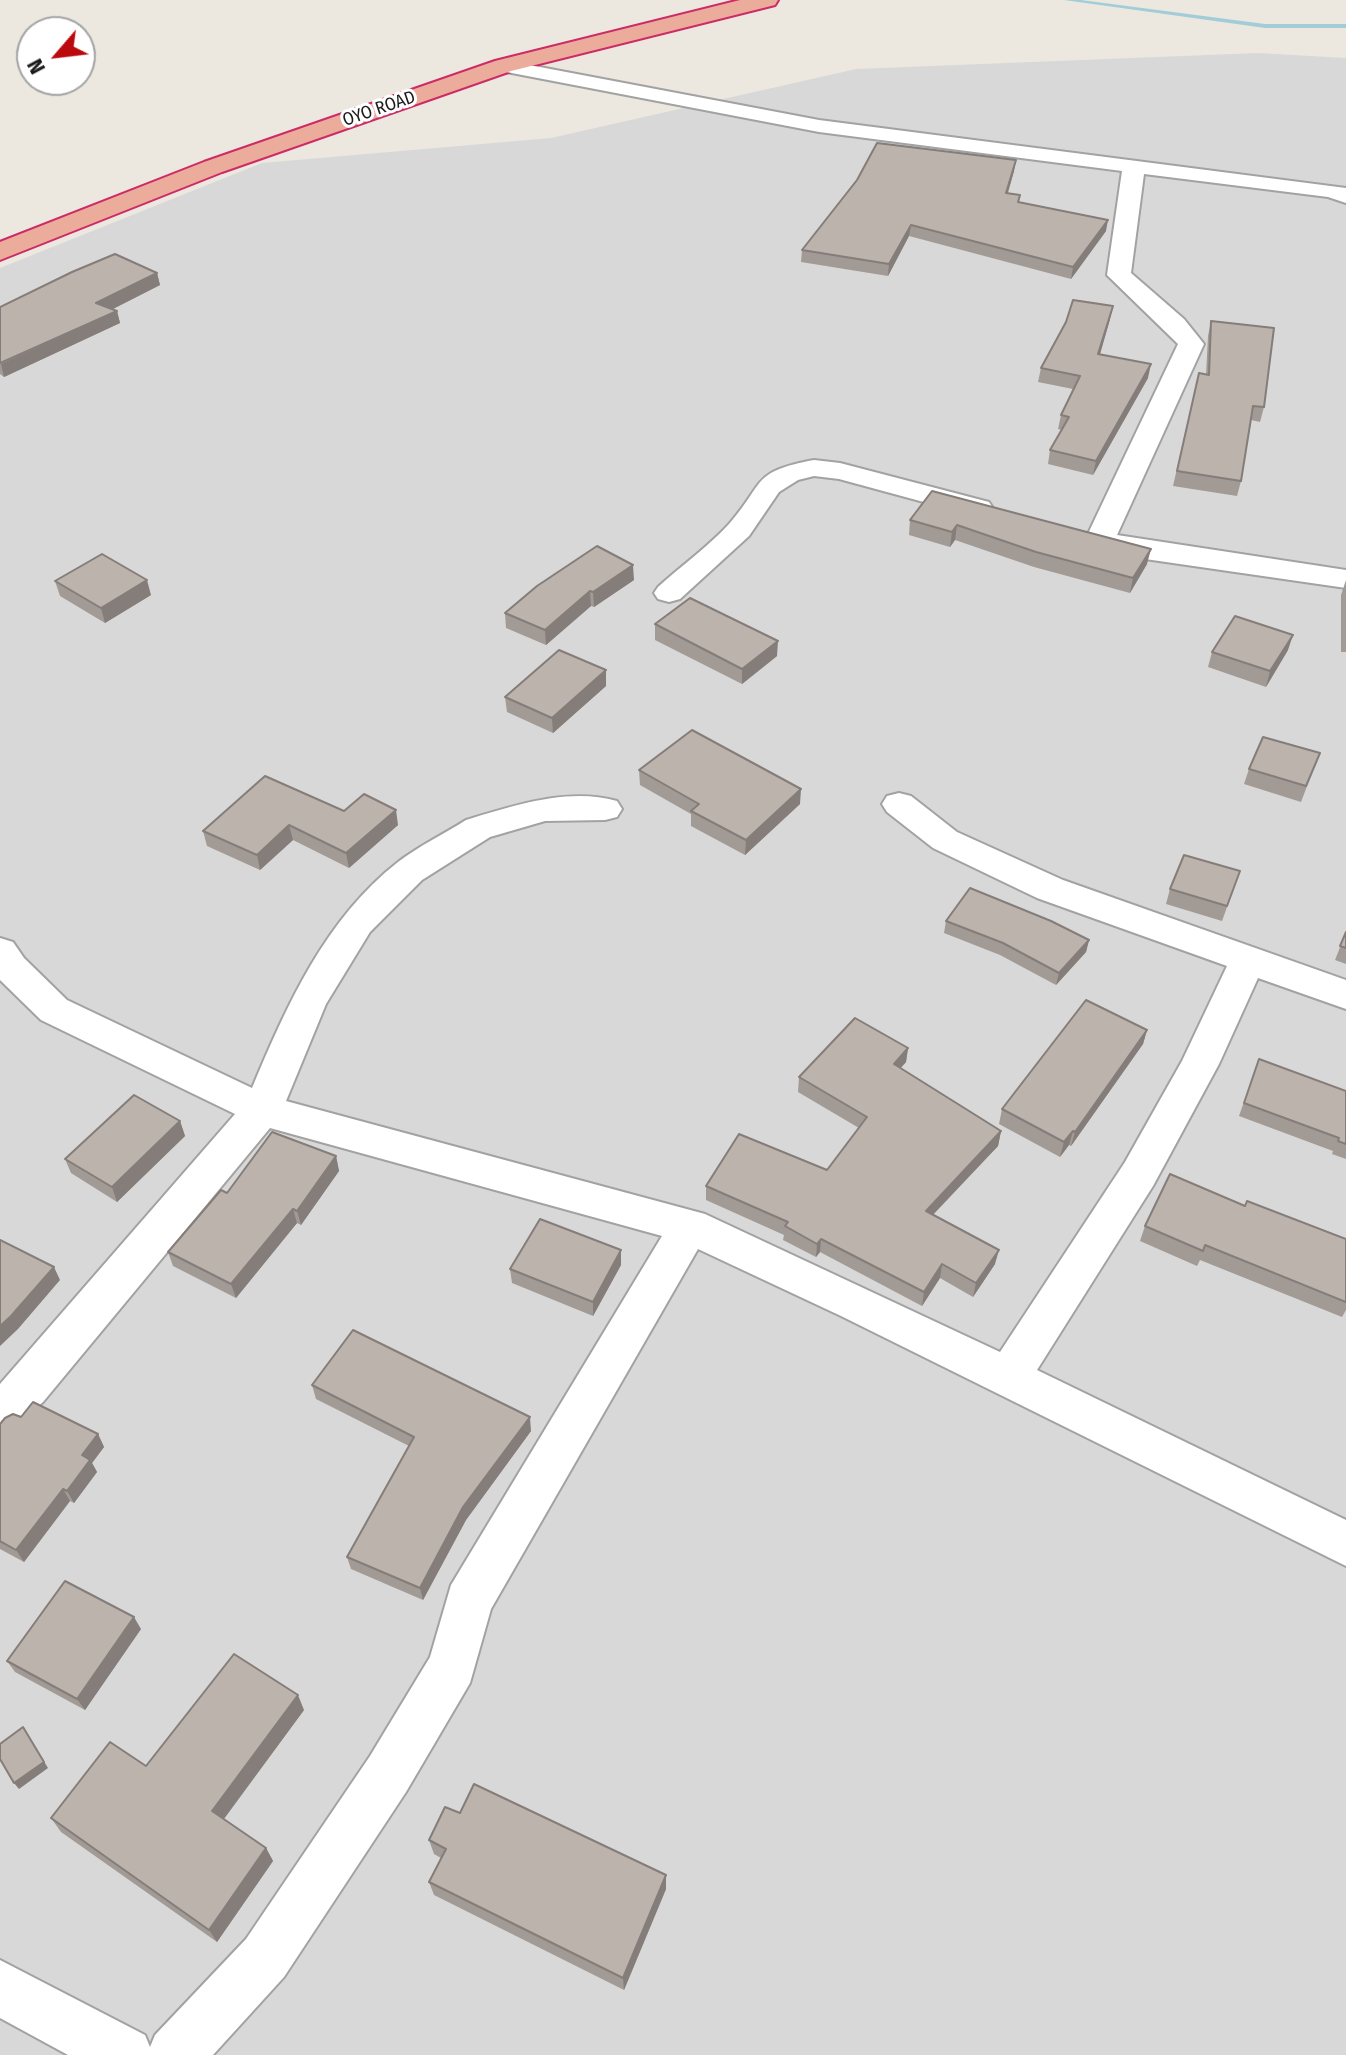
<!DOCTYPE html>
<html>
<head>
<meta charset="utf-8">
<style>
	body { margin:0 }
	#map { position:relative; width:1346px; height:2055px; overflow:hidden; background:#ece8e0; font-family:"Fira Sans Condensed",sans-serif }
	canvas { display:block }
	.north { position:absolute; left:16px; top:16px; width:80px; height:80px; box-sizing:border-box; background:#fff; border:2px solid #a4a4a4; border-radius:50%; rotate:242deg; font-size:22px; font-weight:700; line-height:32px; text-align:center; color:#1b1b1b }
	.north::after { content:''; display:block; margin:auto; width:28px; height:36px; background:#bc090e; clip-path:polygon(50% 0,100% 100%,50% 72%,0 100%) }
</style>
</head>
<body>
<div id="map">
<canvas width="1346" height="2055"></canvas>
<div class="north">N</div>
</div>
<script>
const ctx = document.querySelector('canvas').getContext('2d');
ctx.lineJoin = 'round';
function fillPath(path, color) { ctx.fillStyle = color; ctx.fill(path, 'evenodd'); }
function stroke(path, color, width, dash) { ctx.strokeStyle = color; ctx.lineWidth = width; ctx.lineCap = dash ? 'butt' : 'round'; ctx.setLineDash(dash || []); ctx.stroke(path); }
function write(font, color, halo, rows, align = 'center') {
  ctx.font = font + ' "Fira Sans Condensed",sans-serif'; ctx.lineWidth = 6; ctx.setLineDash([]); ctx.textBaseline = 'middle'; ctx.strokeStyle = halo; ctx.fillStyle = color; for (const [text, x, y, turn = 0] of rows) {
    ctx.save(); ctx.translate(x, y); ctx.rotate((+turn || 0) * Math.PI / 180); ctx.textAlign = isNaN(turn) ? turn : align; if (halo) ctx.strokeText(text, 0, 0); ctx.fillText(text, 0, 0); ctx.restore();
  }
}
const residential = new Path2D(`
	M1258,53L1346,58V2055H0V268L262,163L551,138L856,69Z`);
const stream = new Path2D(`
	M1064,0H1081L1265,24H1346V28H1265Z`);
const minor = new Path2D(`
	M503,60L819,120L1346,188V203L1328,197L1144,174L1131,273L1184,319L1204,344L1117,535L1346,570V588L1145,559L1090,546L1085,540L1178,344L1107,275L1122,171L819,132L496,70L493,66Z
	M814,460L840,463L989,502L993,508L989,514L979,517L839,479L814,476L798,480L779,492L749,536L680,599L669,602L658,599L654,593L658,587C681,566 708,547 729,524C766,482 750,472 814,460Z
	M899,793L911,796L957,832L1063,880L1346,980V1009L1258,978L1219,1064L1153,1186L1037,1370L1346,1520V1566L841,1316L698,1249L491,1609L470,1683L406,1792L284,1977L213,2055H68L0,2018V1960L145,2035L150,2047L155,2035L246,1939L370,1756L430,1657L451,1585L662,1236L270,1128L43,1402L16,1426L0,1432V1384L235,1114L41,1020L0,980V938L13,942L24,958L67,1000L252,1088C287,1005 325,919 398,862C419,846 444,834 466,820C513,806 568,787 617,801L622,809L617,817L605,820L545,821L490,837L422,880L370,932L326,1004L286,1101L705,1214L1000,1352L1125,1162L1182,1061L1227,966L1037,898L933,848L887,812L882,804L887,796Z`);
const trunk = new Path2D(`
	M740,0H778L775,5L511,71L222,172L0,260V242L204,162L495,61Z`);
const wall = new Path2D(`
	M1014,171L1008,193L1019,202L1106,231L1071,279L909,236L888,276L801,262L802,250L857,180Z
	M157,273L160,285L113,309L117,311L120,323L4,377L0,374V307Z
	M1110,319L1100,354L1148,378L1093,475L1048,464L1050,450L1062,430L1058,429L1061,415L1073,389L1038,382L1041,368L1066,322Z
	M1211,321L1264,407L1260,422L1251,420L1241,481L1237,496L1173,486L1199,373L1206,375L1208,336Z
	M932,491L1147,564L1130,593L1034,567L955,540L950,547L909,535L910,520Z
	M634,580L594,607L591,606L546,645L506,628L505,613Z
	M1346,580V652H1341V595Z
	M55,581L151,595L105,623L60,596Z
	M655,624L777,656L742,684L655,640Z
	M1288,650L1266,687L1208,667L1212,652Z
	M606,670V686L553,733L507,712L505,697Z
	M1314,768L1301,802L1244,784L1249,769Z
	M639,770L800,804L745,855L691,826V814L640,785Z
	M344,811L398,825L349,868L293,840L260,870L207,846L203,831Z
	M1240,871L1222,921L1166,904L1170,889Z
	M946,921L1089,940L1086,952L1056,985L1000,955L944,933Z
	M1346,932V964L1335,960Z
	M1147,1030L1143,1044L1071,1146L1069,1145L1060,1157L999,1124L1002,1109Z
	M908,1048L906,1062L901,1068L1001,1131L998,1146L933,1215L995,1264L973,1297L940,1278L922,1306L820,1252L816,1257L783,1240L784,1235L706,1200V1186L827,1170L859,1128L798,1092L799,1077Z
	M1259,1059L1346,1091V1159L1332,1154L1333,1151L1239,1116Z
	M180,1121L185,1136L117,1202L71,1173L65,1159Z
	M336,1156L339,1171L301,1225L297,1223L236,1298L173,1266L168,1252L227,1193Z
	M1245,1206L1346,1239V1310L1342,1317L1200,1260L1197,1266L1140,1241L1145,1226Z
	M621,1265L593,1316L512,1283L510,1269Z
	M312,1385L531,1431L466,1520L423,1600L351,1569L347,1557L409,1446L316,1399Z
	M21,1417L98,1434L104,1447L92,1463L97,1472L74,1503L70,1501L24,1562L0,1549V1424Z
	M141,1629L85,1710L15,1672L7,1661Z
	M304,1710L224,1819L266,1848L273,1861L217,1942L61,1832L51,1818L146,1766Z
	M460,1813L666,1889L624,1990L434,1895L429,1882L441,1858L434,1854L429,1840Z`);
const shadedWall = new Path2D(`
	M1016,160L1014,171L1004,205L1006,193Z
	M1108,220L1106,231L1071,279L1073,267Z
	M911,225L909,236L888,276L889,264Z
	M157,273L160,285L99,316L96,303Z
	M1113,306L1110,319L1096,368L1098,354Z
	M117,311L120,323L4,377L1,364Z
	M1151,364L1148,378L1093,475L1096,461Z
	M957,525L955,540L950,547L952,532Z
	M1151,549L1147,564L1130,593L1133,578Z
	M633,565L634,580L594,607L593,592Z
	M147,580L151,595L105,623L101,608Z
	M590,591L591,606L546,645L545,630Z
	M1293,635L1288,650L1266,687L1270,671Z
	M778,641L777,656L742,684V669Z
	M606,670V686L553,733L552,718Z
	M801,789L800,804L745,855L746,840Z
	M396,810L398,825L349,868L346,853Z
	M289,825L293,840L260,870L257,855Z
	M1089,940L1086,952L1056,985L1059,973Z
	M1147,1030L1143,1044L1071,1146L1075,1132Z
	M908,1048L906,1062L891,1078L894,1064Z
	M180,1121L185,1136L117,1202L112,1187Z
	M1001,1131L998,1146L923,1225L926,1211Z
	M1073,1131L1069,1145L1060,1157L1064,1142Z
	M336,1156L339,1171L301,1225L297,1211Z
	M293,1209L297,1223L236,1298L231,1284Z
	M821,1239L820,1252L816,1257L817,1244Z
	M621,1250V1265L593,1316V1302Z
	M999,1250L995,1264L973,1297L976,1283Z
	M942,1264L940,1278L922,1306L924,1292Z
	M54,1267L60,1280L18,1329L0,1346V1326Z
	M530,1417L531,1431L466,1520L423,1600L420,1588L463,1507Z
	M98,1434L104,1447L92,1463L97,1472L74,1503L67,1491L82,1455Z
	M63,1489L70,1501L24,1562L16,1550Z
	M134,1617L141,1629L85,1710L77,1699Z
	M298,1695L304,1710L220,1824L212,1811Z
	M23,1727L48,1768L19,1789L14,1783Z
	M266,1848L273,1861L217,1942L209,1930Z
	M666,1875V1889L624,1990L623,1978Z`);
const building = new Path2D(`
	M877,143L1016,160L1006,193L1020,195L1018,202L1108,220L1073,267L911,225L889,264L802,250L857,180Z
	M115,254L157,273L96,303L117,311L0,363V307L72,272Z
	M1073,300L1113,306L1098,354L1151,364L1096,461L1050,450L1069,417L1061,415L1080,376L1041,368L1066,322Z
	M1211,321L1274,328L1264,407L1253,406L1241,481L1177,471L1199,373L1209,375Z
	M932,491L1151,549L1133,578L1036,552L957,525L952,532L910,520Z
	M597,546L633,565L593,592L590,591L545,630L505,613L537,586Z
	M102,554L147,580L101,608L55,581Z
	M690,598L778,641L742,669L655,624Z
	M1235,616L1293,635L1270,671L1212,652Z
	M559,650L606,670L552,718L505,697Z
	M692,730L801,789L746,840L691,811L699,804L639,770Z
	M1263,737L1320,753L1306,786L1249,769Z
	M265,776L344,811L364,794L396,810L346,853L289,825L257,855L203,831Z
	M1184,855L1240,871L1227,906L1170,889Z
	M970,888L1051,921L1089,940L1059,973L1003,943L946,921Z
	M1346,932V948L1340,946Z
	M1086,1000L1147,1030L1075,1132L1073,1131L1064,1142L1002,1109Z
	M855,1018L908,1048L894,1064L1001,1131L926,1211L999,1250L976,1283L942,1264L924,1292L821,1239L817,1244L785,1226L788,1222L706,1186L739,1134L827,1170L867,1117L799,1077Z
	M1259,1059L1346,1091V1144L1338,1141L1339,1138L1244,1103Z
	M134,1095L180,1121L112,1187L65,1159Z
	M272,1132L336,1156L297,1211L293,1209L231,1284L168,1252L221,1190L227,1193Z
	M1170,1174L1245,1206L1247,1201L1346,1239V1302L1205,1245L1203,1251L1145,1226Z
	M540,1219L621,1250L593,1302L510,1269Z
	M0,1240L54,1267L11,1316L0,1326Z
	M353,1330L530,1417L463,1507L420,1588L347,1557L414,1437L312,1385Z
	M33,1402L98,1434L82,1455L90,1460L67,1491L63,1489L16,1550L0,1541V1424L5,1418L13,1414L21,1417Z
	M65,1581L134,1617L77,1699L7,1661Z
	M234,1654L298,1695L212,1811L266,1848L209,1930L51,1818L110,1742L146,1766Z
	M23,1727L44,1762L14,1783L0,1759V1744Z
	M474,1784L666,1875L623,1978L429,1882L446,1849L429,1840L445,1807L460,1813Z`);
const farStreetnames = [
	["OYO ROAD",379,109,-19]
];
fillPath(residential, '#d9d8d8');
fillPath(stream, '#a2cdd8');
stroke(minor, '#a2a2a2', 4);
stroke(trunk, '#cc2b66', 4);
fillPath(minor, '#fff');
fillPath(trunk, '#ecac9c');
fillPath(wall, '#a29a95');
fillPath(shadedWall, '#847d79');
fillPath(building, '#bcb3ad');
stroke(building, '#847d79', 2);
write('18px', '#1b1b1b', '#fff', farStreetnames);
</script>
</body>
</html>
